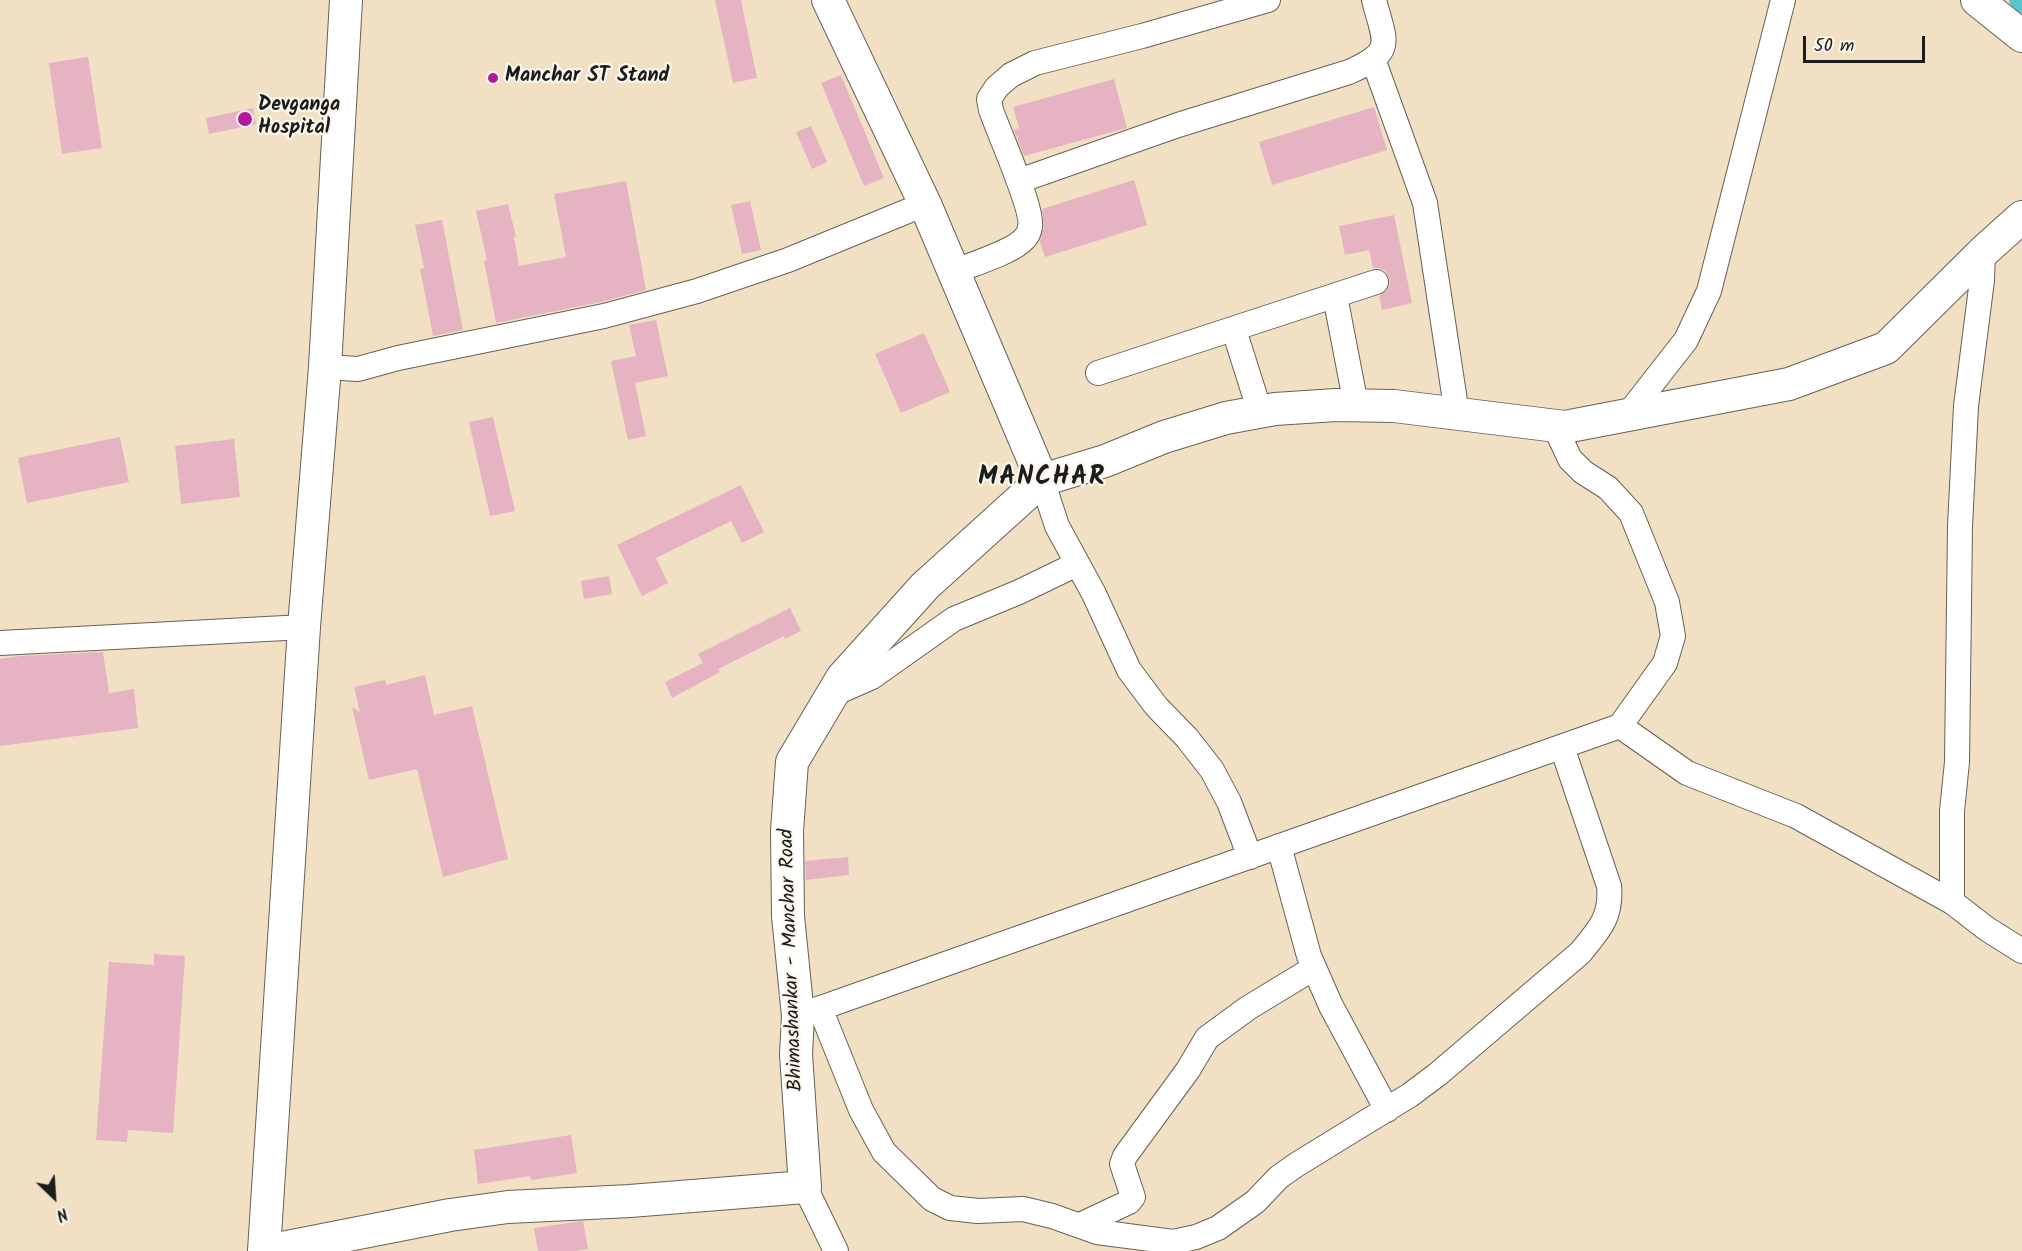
<!DOCTYPE html>
<html>
<head>
<meta charset="utf-8">
<style>
	body { margin:0 }
	#map { position:relative; width:2022px; height:1251px; overflow:hidden; background:#f1e0c3; font-family:Kalam,sans-serif }
	canvas { display:block }
	.north { position:absolute; left:24px; top:1167px; width:60px; height:60px; -webkit-text-stroke:4px #fbf7ec; paint-order:stroke; rotate:155deg; font-size:16px; font-weight:700; line-height:24px; text-align:center; color:#1c1c1c }
	.north::after { content:''; display:block; margin:auto; width:21px; height:27px; background:#1c1c1c; clip-path:polygon(50% 0,100% 100%,50% 72%,0 100%) }
	.scale { position:absolute; left:1803px; top:36px; width:122px; height:27px; box-sizing:border-box; border:3px solid #1c1c1c; border-top:0; padding-left:8px; font-size:18px; line-height:21px; white-space:nowrap; color:#1c1c1c; -webkit-text-stroke:4px #fbf7ec; paint-order:stroke }
</style>
</head>
<body>
<div id="map">
<canvas width="2022" height="1251"></canvas>
<div class="north">N</div>
<div class="scale">50 m</div>
</div>
<script>
const ctx = document.querySelector('canvas').getContext('2d');
ctx.lineJoin = 'round';
function stroke(path, color, width, dash) { ctx.strokeStyle = color; ctx.lineWidth = width; ctx.lineCap = dash ? 'butt' : 'round'; ctx.setLineDash(dash || []); ctx.stroke(path); }
function fillPath(path, color) { ctx.fillStyle = color; ctx.fill(path, 'evenodd'); }
function write(font, color, halo, rows, align = 'center') {
  ctx.font = font + ' Kalam,sans-serif'; ctx.lineWidth = 4.5; ctx.setLineDash([]); ctx.textBaseline = 'middle'; ctx.strokeStyle = halo; ctx.fillStyle = color; for (const [text, x, y, turn = 0] of rows) {
    ctx.save(); ctx.translate(x, y); ctx.rotate((+turn || 0) * Math.PI / 180); ctx.textAlign = isNaN(turn) ? turn : align; if (halo) ctx.strokeText(text, 0, 0); ctx.fillText(text, 0, 0); ctx.restore();
  }
}
const canal = new Path2D(`
	M2017,0L2022,5`);
const building = new Path2D(`
	M715,0H741L757,78L733,83Z
	M88,57L102,148L62,154L49,63Z
	M841,75L884,178L864,186L821,83Z
	M1114,79L1127,128L1024,156L1014,130L1019,128L1013,107Z
	M1374,107L1387,150L1272,185L1259,142Z
	M253,108L256,124L209,134L206,118Z
	M811,126L827,162L812,169L796,132Z
	M1134,180L1147,225L1045,257L1040,242L1044,228L1042,209Z
	M626,181L646,290L601,302L496,323L484,261L487,260L476,211L508,204L516,237H514L519,266L566,257L554,194Z
	M750,201L761,250L742,254L731,205Z
	M1394,215L1412,303L1382,310L1379,296L1387,291L1390,284L1389,277L1385,271L1379,268H1373L1369,250L1345,255L1339,226Z
	M442,220L463,330L433,336L420,269L424,268L415,225Z
	M656,320L668,376L635,383L646,436L628,440L611,361L636,356L629,325Z
	M924,333L950,392L901,413L875,354Z
	M493,417L515,511L490,516L469,422Z
	M120,437L129,482L27,503L18,458Z
	M234,439L240,497L181,504L175,446Z
	M741,485L764,532L742,543L731,521L656,558L668,583L642,596L617,545Z
	M609,576L612,594L584,599L581,581Z
	M790,608L801,631L785,639L784,636L718,669L720,672L672,698L665,682L703,663L698,654Z
	M103,652L109,693L134,689L138,728L0,746V659L20,656Z
	M425,675L434,715L472,706L508,859L443,877L417,769L369,780L352,707L360,712L354,687L385,680L386,685Z
	M848,857L849,875L806,880L805,861Z
	M154,954L185,956L173,1133L128,1130L127,1142L96,1140L109,962L154,965Z
	M571,1135L577,1173L531,1180L530,1176L478,1184L474,1150Z
	M583,1221L588,1249L575,1251H538L534,1228Z`);
const minor = new Path2D(`
	M1373,59L1425,203L1457,414
	M1019,181L1178,125L1349,72C1396,51 1385,43 1374,0
	M953,272C970,265 1013,252 1024,239C1027,237 1030,230 1030,227C1034,210 998,131 991,110L989,99L997,87L1011,75L1035,63L1142,36L1268,0
	M1335,296L1356,405
	M1234,330L1260,412
	M325,367L358,369L398,358L604,316L697,291L788,260L925,204
	M1098,373L1376,282
	M1629,413L1686,340L1709,291L1783,0
	M1042,480L1057,526L1094,594L1129,670L1156,706L1187,738L1212,770L1229,802L1250,857
	M0,643L304,627
	M831,695L872,677L954,619L1019,592L1077,564
	M1620,726L1687,773L1796,816L1952,902L1987,929L2022,951
	M1279,846L1309,956L1331,1006L1387,1110
	M1952,902V811L1957,762L1960,526L1966,406L1982,280L1983,252
	M820,1008L861,1110L884,1152L932,1199L950,1208L978,1211L1023,1209L1052,1216L1097,1232L1173,1242L1196,1237L1218,1228L1255,1202L1279,1177L1296,1165L1410,1095L1438,1074L1580,953C1599,930 1612,917 1609,886L1562,747
	M798,1016L1620,726L1665,663L1673,636L1667,602L1631,513L1608,488L1583,472L1570,459L1554,425
	M805,1187L836,1251
	M1080,1225L1129,1202L1133,1197L1122,1164L1125,1156L1188,1070L1207,1038L1248,1008L1314,968`);
const major = new Path2D(`
	M828,0L925,204L1042,480
	M1977,0L2022,36
	M264,1251L304,627L325,367L346,0
	M267,1251L450,1215L508,1207L630,1201L805,1187L796,1054L798,1016L788,916L787,831L792,762L842,678L925,586L1042,480L1105,461L1164,437L1226,418L1275,409L1336,405L1394,406L1565,427L1789,384L1886,348L1983,252L2022,217`);
const markers = [
	[493,78,6,"#b5179e"],
	[245,119,8,"#b5179e"]
];
const poiNames = [
	["Manchar ST Stand",505,78],
	["Devganga",258,107],
	["Hospital",258,130]
];
const streetNames = [
	["Bhimashankar - Manchar Road",793,960,-92]
];
const districtNames = [
	["MANCHAR",1042,480]
];
stroke(canal, '#57c5cb', 16);
fillPath(building, '#e5b3c2');
stroke(minor, '#676156', 26);
stroke(major, '#676156', 34);
stroke(minor, '#fff', 24);
stroke(major, '#fff', 32);
for (const [x, y, r, color] of markers) { const dot = new Path2D(); dot.arc(x, y, r, 0, 2 * Math.PI); ctx.fillStyle = color; ctx.fill(dot); stroke(dot, '#fbf7ec', 2); }
write('bold 20px', '#1c1c1c', '#fbf7ec', poiNames, 'left');
write('20px', '#1c1c1c', '#fbf7ec', streetNames);
ctx.letterSpacing = '1.5px';
write('bold 26px', '#1c1c1c', '#fbf7ec', districtNames);
ctx.letterSpacing = '0px';
</script>
</body>
</html>
